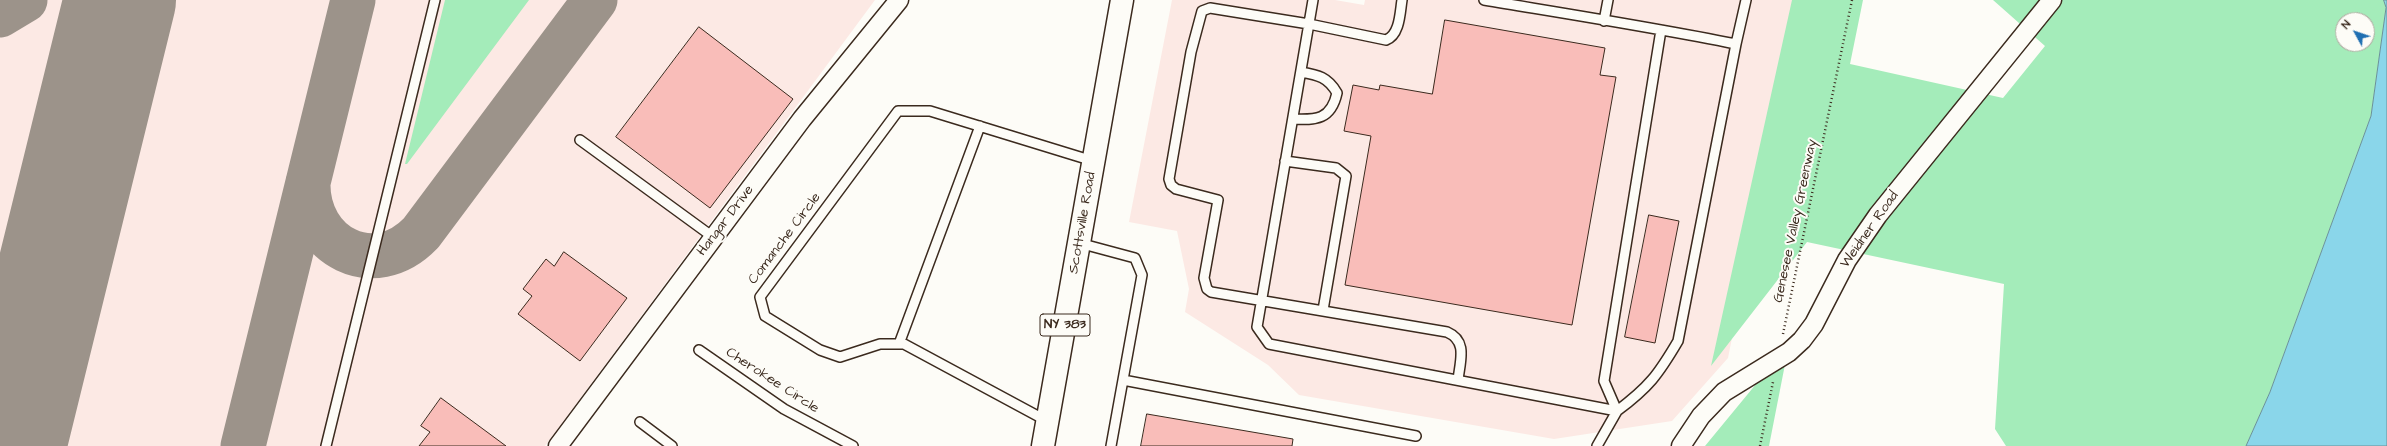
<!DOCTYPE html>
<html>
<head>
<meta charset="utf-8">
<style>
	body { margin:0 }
	#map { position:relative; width:2387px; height:446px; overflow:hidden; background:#fdfcf7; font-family:"Architects Daughter",sans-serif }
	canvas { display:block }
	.north { position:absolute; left:2335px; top:12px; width:40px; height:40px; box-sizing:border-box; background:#fdfcf7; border:1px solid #afa8a0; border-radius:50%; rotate:310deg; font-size:11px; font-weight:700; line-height:16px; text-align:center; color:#3b2a1e }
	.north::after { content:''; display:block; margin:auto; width:14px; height:18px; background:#1f6fb2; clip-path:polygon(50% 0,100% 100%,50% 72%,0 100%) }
</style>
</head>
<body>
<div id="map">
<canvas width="2387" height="446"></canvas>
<div class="north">N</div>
</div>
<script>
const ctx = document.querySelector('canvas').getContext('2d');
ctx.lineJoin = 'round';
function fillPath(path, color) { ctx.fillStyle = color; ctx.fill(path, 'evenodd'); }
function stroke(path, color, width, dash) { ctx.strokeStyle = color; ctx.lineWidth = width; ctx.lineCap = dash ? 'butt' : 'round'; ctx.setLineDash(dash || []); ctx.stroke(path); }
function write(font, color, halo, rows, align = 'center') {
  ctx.font = font + ' "Architects Daughter",sans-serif'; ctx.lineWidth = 4; ctx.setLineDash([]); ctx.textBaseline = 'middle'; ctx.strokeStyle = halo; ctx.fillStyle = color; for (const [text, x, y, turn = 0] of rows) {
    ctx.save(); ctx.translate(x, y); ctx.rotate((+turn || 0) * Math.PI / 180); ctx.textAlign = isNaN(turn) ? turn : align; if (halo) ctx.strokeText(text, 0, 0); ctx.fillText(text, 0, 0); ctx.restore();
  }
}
const built = new Path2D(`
	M0,0H875L545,446H0Z
	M1172,0H1335L1364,5L1365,0H1799L1728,358L1672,421L1554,439L1299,395L1268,365L1185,312L1189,289L1177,231L1129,222Z`);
const green = new Path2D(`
	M445,0H529L407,164H405Z
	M1792,0H1863L1850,64L2003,98L2045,46L1993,0H2384L2386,8L2371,116L2270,392L2246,446H2006L1995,429L2004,284L1807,242L1711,366ZM2343,20H2367V44H2343Z
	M1789,344L1769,446H1705Z`);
const water = new Path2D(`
	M2384,0H2387V446H2246L2270,392L2371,116L2386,8Z`);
const taxiway = new Path2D(`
	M0,15L25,0
	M308,182C306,246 374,282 421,233L595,0
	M243,446L353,0`);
const runway = new Path2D(`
	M10,446L120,0`);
const building = new Path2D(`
	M1445,20L1605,48L1600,75L1616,77L1572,325L1345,285L1371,136L1344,131L1353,85L1379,90L1380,85L1432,94Z
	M699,27L793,99L710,208L616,137Z
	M1649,215L1679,221L1655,343L1625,337Z
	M564,252L627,298L580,361L518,314L532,296L523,289L546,259L554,266Z
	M441,398L506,446H419L430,432L421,426Z
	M1147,414L1293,439L1292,446H1141Z`);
const path = new Path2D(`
	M1783,334L1852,0
	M1760,446L1773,382`);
const service = new Path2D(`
	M1313,0L1257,327L1269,344L1617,411L1597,446
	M1402,0C1400,12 1400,35 1386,40L1309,24L1210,8L1202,11L1191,52L1169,179L1171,185L1176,189L1218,200L1204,278L1207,289L1211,292L1447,332C1468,341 1460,361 1458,380
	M1484,0C1568,14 1652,27 1736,44L1678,341C1658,375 1649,387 1617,411L1604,381L1661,30
	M1604,21L1608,0
	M1736,44L1746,0
	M1293,119C1316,120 1331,120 1337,93C1328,77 1318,75 1301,72
	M580,140L713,237
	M1285,161L1336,168L1346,176L1323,310
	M1079,243L1135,258L1142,275L1111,446
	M899,344L980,126
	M699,350L784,409L853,446
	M1123,380L1416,436
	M1047,421L904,344H880L840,357L820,350L765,316L760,297L898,111H930L1093,161
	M640,422L672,446
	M326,446L435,0`);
const minor = new Path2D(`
	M558,446L802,119L899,0
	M1681,446L1701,416L1724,392L1789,352L1802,340L1814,324L1847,260L1878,215L2052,0`);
const primary = new Path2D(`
	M1043,446L1122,0`);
const shields = [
	[1065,325,50]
];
const shieldNames = [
	["NY 383",1065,325]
];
const streetNames = [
	["Hangar Drive",726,221,-53],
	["Genesee Valley Greenway",1796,221,-78],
	["Scottsville Road",1083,223,-80],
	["Weidner Road",1870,230,-55],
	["Comanche Circle",785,239,-53],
	["Cherokee Circle",772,381,33]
];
fillPath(built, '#fce9e4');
fillPath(green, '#a4ecba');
fillPath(water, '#8ad6ea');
stroke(water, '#6a9198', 1);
stroke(taxiway, '#9c938a', 45);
stroke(runway, '#9c938a', 112);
fillPath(building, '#f9bdb9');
stroke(building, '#3b2a1e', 1);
stroke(service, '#3b2a1e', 12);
stroke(minor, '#3b2a1e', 21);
stroke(primary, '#3b2a1e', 25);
stroke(path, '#3b2a1e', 2.5, [1, 3]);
stroke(service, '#fdfcf7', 9);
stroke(minor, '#fdfcf7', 18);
stroke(primary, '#fdfcf7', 22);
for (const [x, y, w] of shields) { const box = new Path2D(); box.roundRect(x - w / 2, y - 11, w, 22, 3); ctx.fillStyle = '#fdfcf7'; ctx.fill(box); stroke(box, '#3b2a1e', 1); }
write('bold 13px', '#3b2a1e', null, shieldNames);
write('14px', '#3b2a1e', '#fdfcf7', streetNames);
</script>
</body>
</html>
